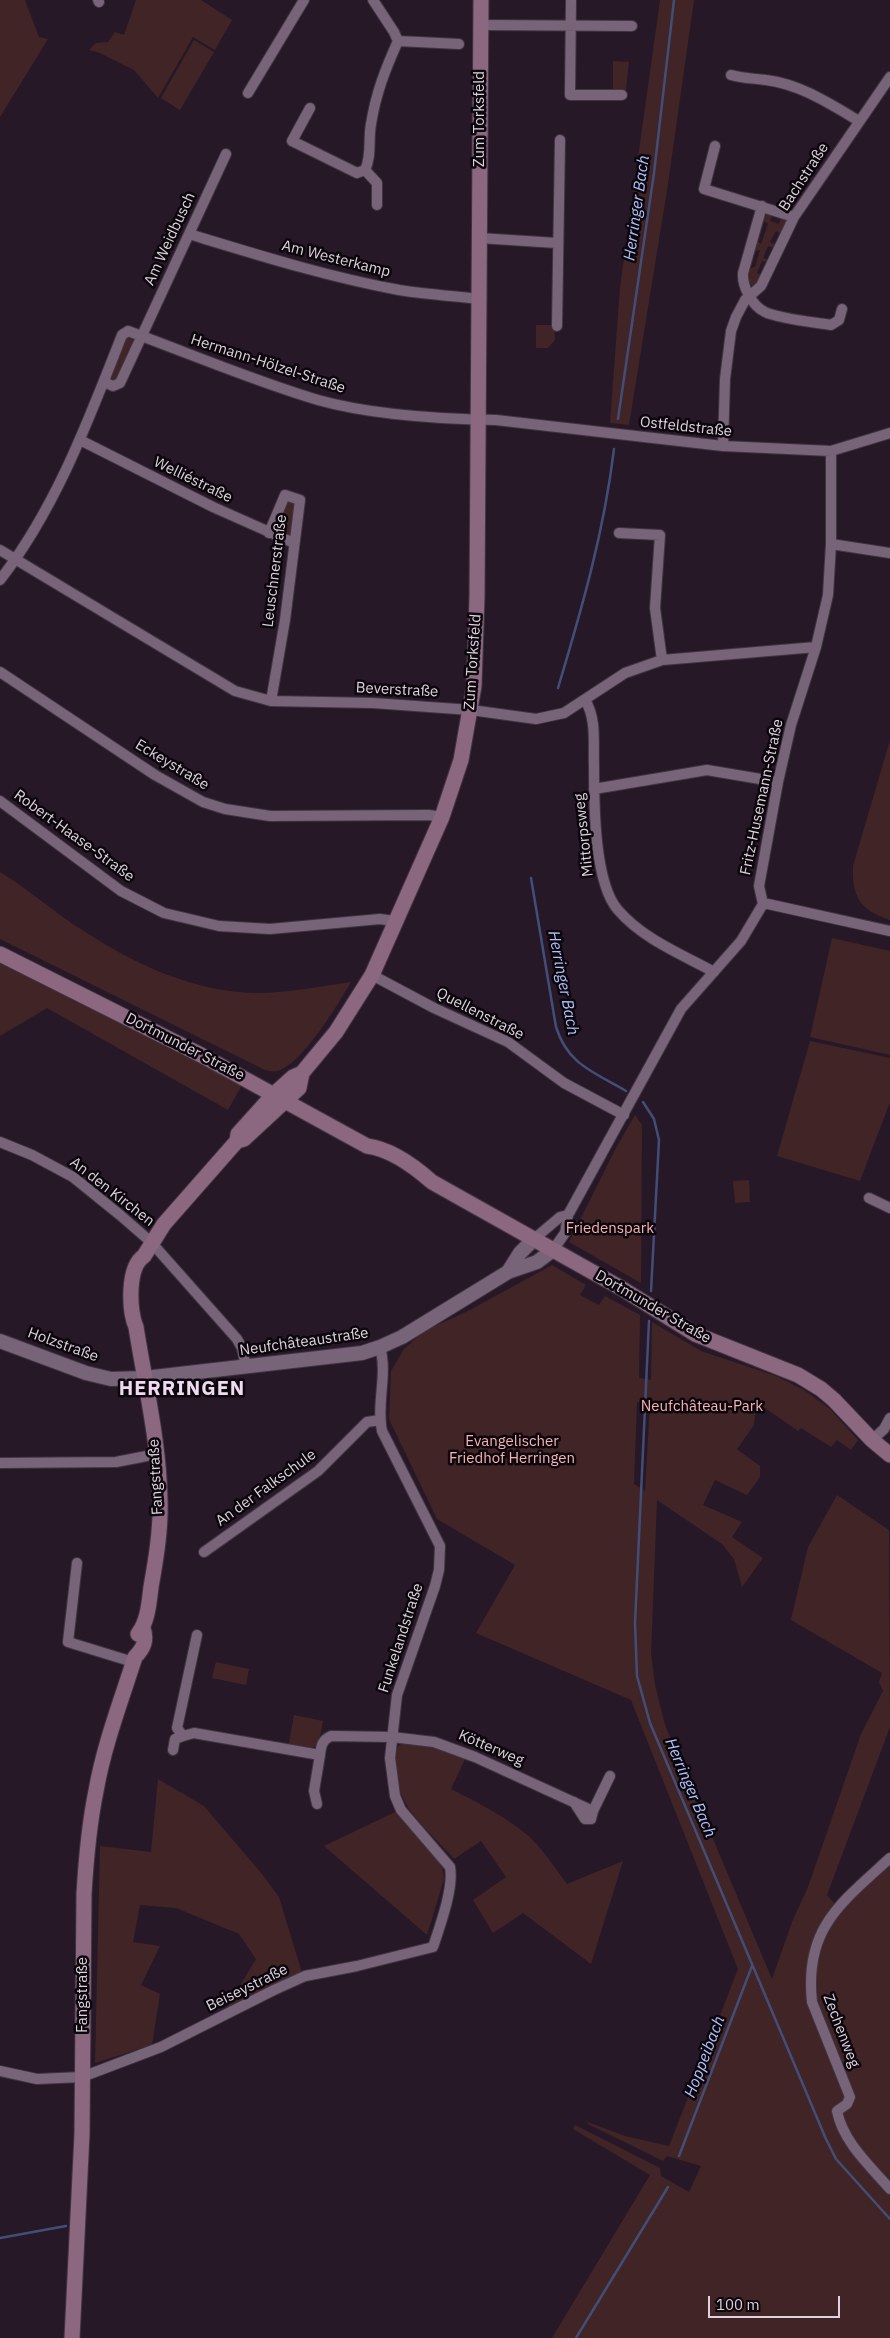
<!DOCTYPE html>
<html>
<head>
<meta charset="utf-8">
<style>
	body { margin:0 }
	#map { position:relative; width:890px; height:2338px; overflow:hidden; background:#271828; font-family:"IBM Plex Sans",sans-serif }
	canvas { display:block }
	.scale { position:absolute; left:708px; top:2296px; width:132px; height:22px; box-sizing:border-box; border:2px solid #ddd2dd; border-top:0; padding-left:6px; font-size:15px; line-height:18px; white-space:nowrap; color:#ddd2dd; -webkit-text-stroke:4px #0c060d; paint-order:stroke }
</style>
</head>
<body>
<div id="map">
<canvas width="890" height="2338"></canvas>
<div class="scale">100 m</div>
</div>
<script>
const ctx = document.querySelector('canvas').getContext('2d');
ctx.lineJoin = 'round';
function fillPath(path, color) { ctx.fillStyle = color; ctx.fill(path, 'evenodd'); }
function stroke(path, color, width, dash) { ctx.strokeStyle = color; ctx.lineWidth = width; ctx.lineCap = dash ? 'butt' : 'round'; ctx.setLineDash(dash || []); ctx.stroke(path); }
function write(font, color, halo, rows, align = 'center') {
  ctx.font = font + ' "IBM Plex Sans",sans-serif'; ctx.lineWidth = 5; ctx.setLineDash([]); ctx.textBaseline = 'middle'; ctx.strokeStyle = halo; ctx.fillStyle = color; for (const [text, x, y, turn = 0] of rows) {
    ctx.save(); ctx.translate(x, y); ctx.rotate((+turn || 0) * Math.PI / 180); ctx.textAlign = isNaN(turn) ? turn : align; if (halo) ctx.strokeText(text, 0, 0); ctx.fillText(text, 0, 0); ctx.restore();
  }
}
const green = new Path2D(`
	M0,0H25L39,37L48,39L0,117Z
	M136,0H201L232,20L215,50L193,37L158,98L134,70L100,53L89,50L96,43L108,42L115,32L124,35Z
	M660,0H694L668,184L629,425L610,423L620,287Z
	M194,40L214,52L180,110L161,98Z
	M613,61L629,62L626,90H613Z
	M767,214L772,215L770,221L779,224L781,218L787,221L782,234L776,231L770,242L775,245L774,248L768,246L763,258L769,260L768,263L762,261L757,273L763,276L753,287L745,277L748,269L755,267L760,250L753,251L756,240L761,244L768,224L763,220Z
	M536,325H554L555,340L548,348H536Z
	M126,336L132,337L133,340L118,380L113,381L110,377Z
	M287,501L295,503L292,535L276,529Z
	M890,740V920C860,910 852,897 853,866Z
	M0,872C30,890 57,915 87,933C133,963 183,986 238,992C275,996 315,987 351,982C339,1003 301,1066 277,1071C273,1072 269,1071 265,1070L0,939Z
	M832,938L890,951V1055L810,1037Z
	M0,960L244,1081L228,1110L47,1008L0,1036Z
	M810,1041L890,1058V1102L860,1181L777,1156Z
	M635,1115L642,1125L641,1283L569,1242L616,1148Z
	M749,1180L750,1202L735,1203L733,1181Z
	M552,1265L586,1285L580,1295L599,1305L605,1296L640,1315L639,1378L651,1380L652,1322L701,1351L776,1376L804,1390L830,1409L858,1440L851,1450L837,1440L831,1447L801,1428L798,1431L762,1406L755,1415L754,1425L737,1449L760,1466V1477L747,1495L715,1480L703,1505L742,1522L732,1537L763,1558L742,1587L734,1559L722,1544L657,1500L651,1653L655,1685L665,1725L772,1979L792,1922L808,1887L861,1734L883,1691L879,1682L882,1673L791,1620L808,1547L837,1495L889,1530L890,1727L827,1895L835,1904L845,1905L890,1864V2338H552L650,2175L573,2129L575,2125L660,2168L661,2176L689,2192L701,2166L667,2156L663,2161L590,2125L585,2121L625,2136L669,2146L738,1969L631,1700L476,1633L515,1565L437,1519L389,1419L391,1371L404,1349L424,1331L468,1311ZM637,1402L650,1403L645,1491L634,1484Z
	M216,1662L249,1669L246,1685L212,1678Z
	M294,1715L323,1721C320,1734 321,1752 303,1748C298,1747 293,1748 289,1743Z
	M402,1743L434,1748L465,1759L451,1789C477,1802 502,1815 525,1833C542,1847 554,1867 567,1884L623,1861L591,1964L523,1913L493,1933L473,1900L506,1877L481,1841L454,1859C439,1841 411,1818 402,1796C396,1783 396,1764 395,1750Z
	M158,1779L204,1806L262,1874L279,1897L303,1976L226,2009L256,1959L239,1934L176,1908L140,1905L133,1942L160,1946L141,1985L160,1994L152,2045L95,2063L100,1846L151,1852Z
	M395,1812L442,1865L444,1879L427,1935L324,1846Z`);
const stream = new Path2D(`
	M618,419L654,173L674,0
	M558,688C582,608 604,532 614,449
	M531,878L556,1027C568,1065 594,1072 626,1091
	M643,1102L654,1119L659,1140L651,1291
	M649,1321L635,1623L637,1676L650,1723L826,2139L836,2159L890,2219
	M679,2156L752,1966
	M0,2238L66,2226
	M576,2338L668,2187`);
const minor = new Path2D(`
	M98,0L99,2
	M373,0L394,32L398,41
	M571,0L570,95H622
	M480,25L632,26
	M398,41L459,44
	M731,75C745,79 753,78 766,80C800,84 830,104 859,121
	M248,93L304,0
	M310,108L292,141L357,173L365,170C372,156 368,139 371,124C376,93 385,70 398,41
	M715,146L704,189L794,217
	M365,170L377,183V205
	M762,206L743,273C742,286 752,306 765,312C780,319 813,322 831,325L839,320L842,309
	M189,234C258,255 328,277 399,290C425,294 452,296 479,299
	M479,238L557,243
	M557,326L560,140
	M104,382L113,386L120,383L226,154
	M80,440L213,507L294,543
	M723,446L725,379L731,331L736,317L745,300L761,286L794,217L890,77
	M269,533L285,495L300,500L285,620L271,701
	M619,533L660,535L655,608L662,660
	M831,544L890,553
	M0,550L235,691L271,701L373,703L471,710L536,719L564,713L625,673L662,660L816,647
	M0,580C56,508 89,419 122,335L128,331C191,354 254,381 318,400C371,415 441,419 496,420L723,446L831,451L890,433
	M0,672L155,775L203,802L225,809L270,816L429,815L442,817
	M585,700C597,719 593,744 594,766C594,803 594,883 618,910C643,939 681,954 714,972
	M594,789L707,770L778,782
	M0,801L121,891L164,913L219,926L270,929L380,919L394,921
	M763,904L759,886L778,782L791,725L816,647L828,595L831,544V451
	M763,904H768L890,931
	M372,975L434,1008L508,1042L564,1083L624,1115
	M0,1142L32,1155L73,1177L120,1215L151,1242L237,1339L242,1348L246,1367
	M869,1198L890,1208
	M534,1239L560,1217L568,1215
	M553,1250L565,1233L568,1215L681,1009L741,941L763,904
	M872,1440L884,1429L890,1418
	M0,1463L116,1462L157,1454
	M204,1552L318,1471L367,1422L380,1420
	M77,1563L68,1642L133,1662
	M197,1635L177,1728L183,1736L194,1733L320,1755C321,1746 322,1740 331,1736L392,1737L434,1742L475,1757L593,1811L610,1776
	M173,1750L175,1739L183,1736
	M574,1802L585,1819H591L593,1811
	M317,1804L314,1791L320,1755
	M890,1858C841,1903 804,1928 812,2002L850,2097L847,2104L837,2111C843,2142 870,2166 890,2189
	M0,2071L37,2079L82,2077L161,2047L274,1990L305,1976L357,1966L433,1947C440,1926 454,1888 450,1867L401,1810L395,1796L390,1758L397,1695L435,1586L439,1570L440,1546L382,1431C376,1403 388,1375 380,1347`);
const tertiary = new Path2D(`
	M508,1272L520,1253L534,1239
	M0,1341L86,1373L111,1379L145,1378L362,1353L380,1347L402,1337L508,1272L537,1262L553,1250`);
const secondary = new Path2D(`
	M0,954L201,1055L367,1146C390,1149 414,1166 432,1182L621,1288L695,1334L798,1375L821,1389L834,1400L872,1440L890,1455
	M237,1141L238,1134L274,1094L293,1077L302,1073L336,1032L372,975L442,817L461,760L474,686L477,597L481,0
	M138,1634C148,1621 149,1603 151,1587C156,1559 161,1529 160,1500C159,1442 145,1384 136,1327C129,1311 127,1267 144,1256L164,1224L237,1141L244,1139L299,1088L302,1073
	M72,2338L82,2134L84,1894C86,1860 89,1825 96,1791C104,1745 121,1701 135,1657C144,1648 147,1640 143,1628`);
const streetNames = [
	["Zum Torksfeld",480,119,-90],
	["Bachstraße",804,177,-57],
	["Am Weidbusch",170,239,-65],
	["Am Westerkamp",336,259,14],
	["Hermann-Hölzel-Straße",268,364,18],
	["Ostfeldstraße",686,427,6],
	["Welliéstraße",193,480,26],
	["Leuschnerstraße",275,571,-83],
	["Zum Torksfeld",473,662,-86],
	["Beverstraße",397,690,3],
	["Eckeystraße",172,765,31],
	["Fritz-Husemann-Straße",762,797,-78],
	["Mittorpsweg",584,835,-96],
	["Robert-Haase-Straße",74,836,36],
	["Quellenstraße",480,1014,27],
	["Dortmunder Straße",185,1047,27],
	["An den Kirchen",112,1192,38],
	["Dortmunder Straße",653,1307,30],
	["Neufchâteaustraße",304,1342,-8],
	["Holzstraße",63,1345,20],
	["Fangstraße",156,1477,-93],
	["An der Falkschule",266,1488,-36],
	["Funkelandstraße",401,1638,-72],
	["Kötterweg",491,1748,23],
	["Beiseystraße",247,1988,-26],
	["Fangstraße",83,1995,-90],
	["Zechenweg",841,2031,69]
];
const parkNames = [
	["Friedenspark",610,1229],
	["Neufchâteau-Park",702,1407],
	["Evangelischer",512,1442],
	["Friedhof Herringen",512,1459]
];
const waterNames = [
	["Herringer Bach",637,208,-82],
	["Herringer Bach",563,983,79],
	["Herringer Bach",690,1788,67],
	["Hoppeibach",705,2057,-69]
];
const districtNames = [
	["HERRINGEN",182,1389]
];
fillPath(green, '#412426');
stroke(stream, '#424e78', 2.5);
stroke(minor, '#413542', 12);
stroke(tertiary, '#413542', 16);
stroke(secondary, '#413542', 17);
stroke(minor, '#776478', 10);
stroke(tertiary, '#776478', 14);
stroke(secondary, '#8b6780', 15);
write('15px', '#ddd2dd', '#0c060d', streetNames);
write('15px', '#f7b2b3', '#0c060d', parkNames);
write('italic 16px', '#b0c1f9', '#0c060d', waterNames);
ctx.letterSpacing = '1px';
write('bold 20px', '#f0daf1', '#0c060d', districtNames);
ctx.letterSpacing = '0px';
</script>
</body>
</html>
